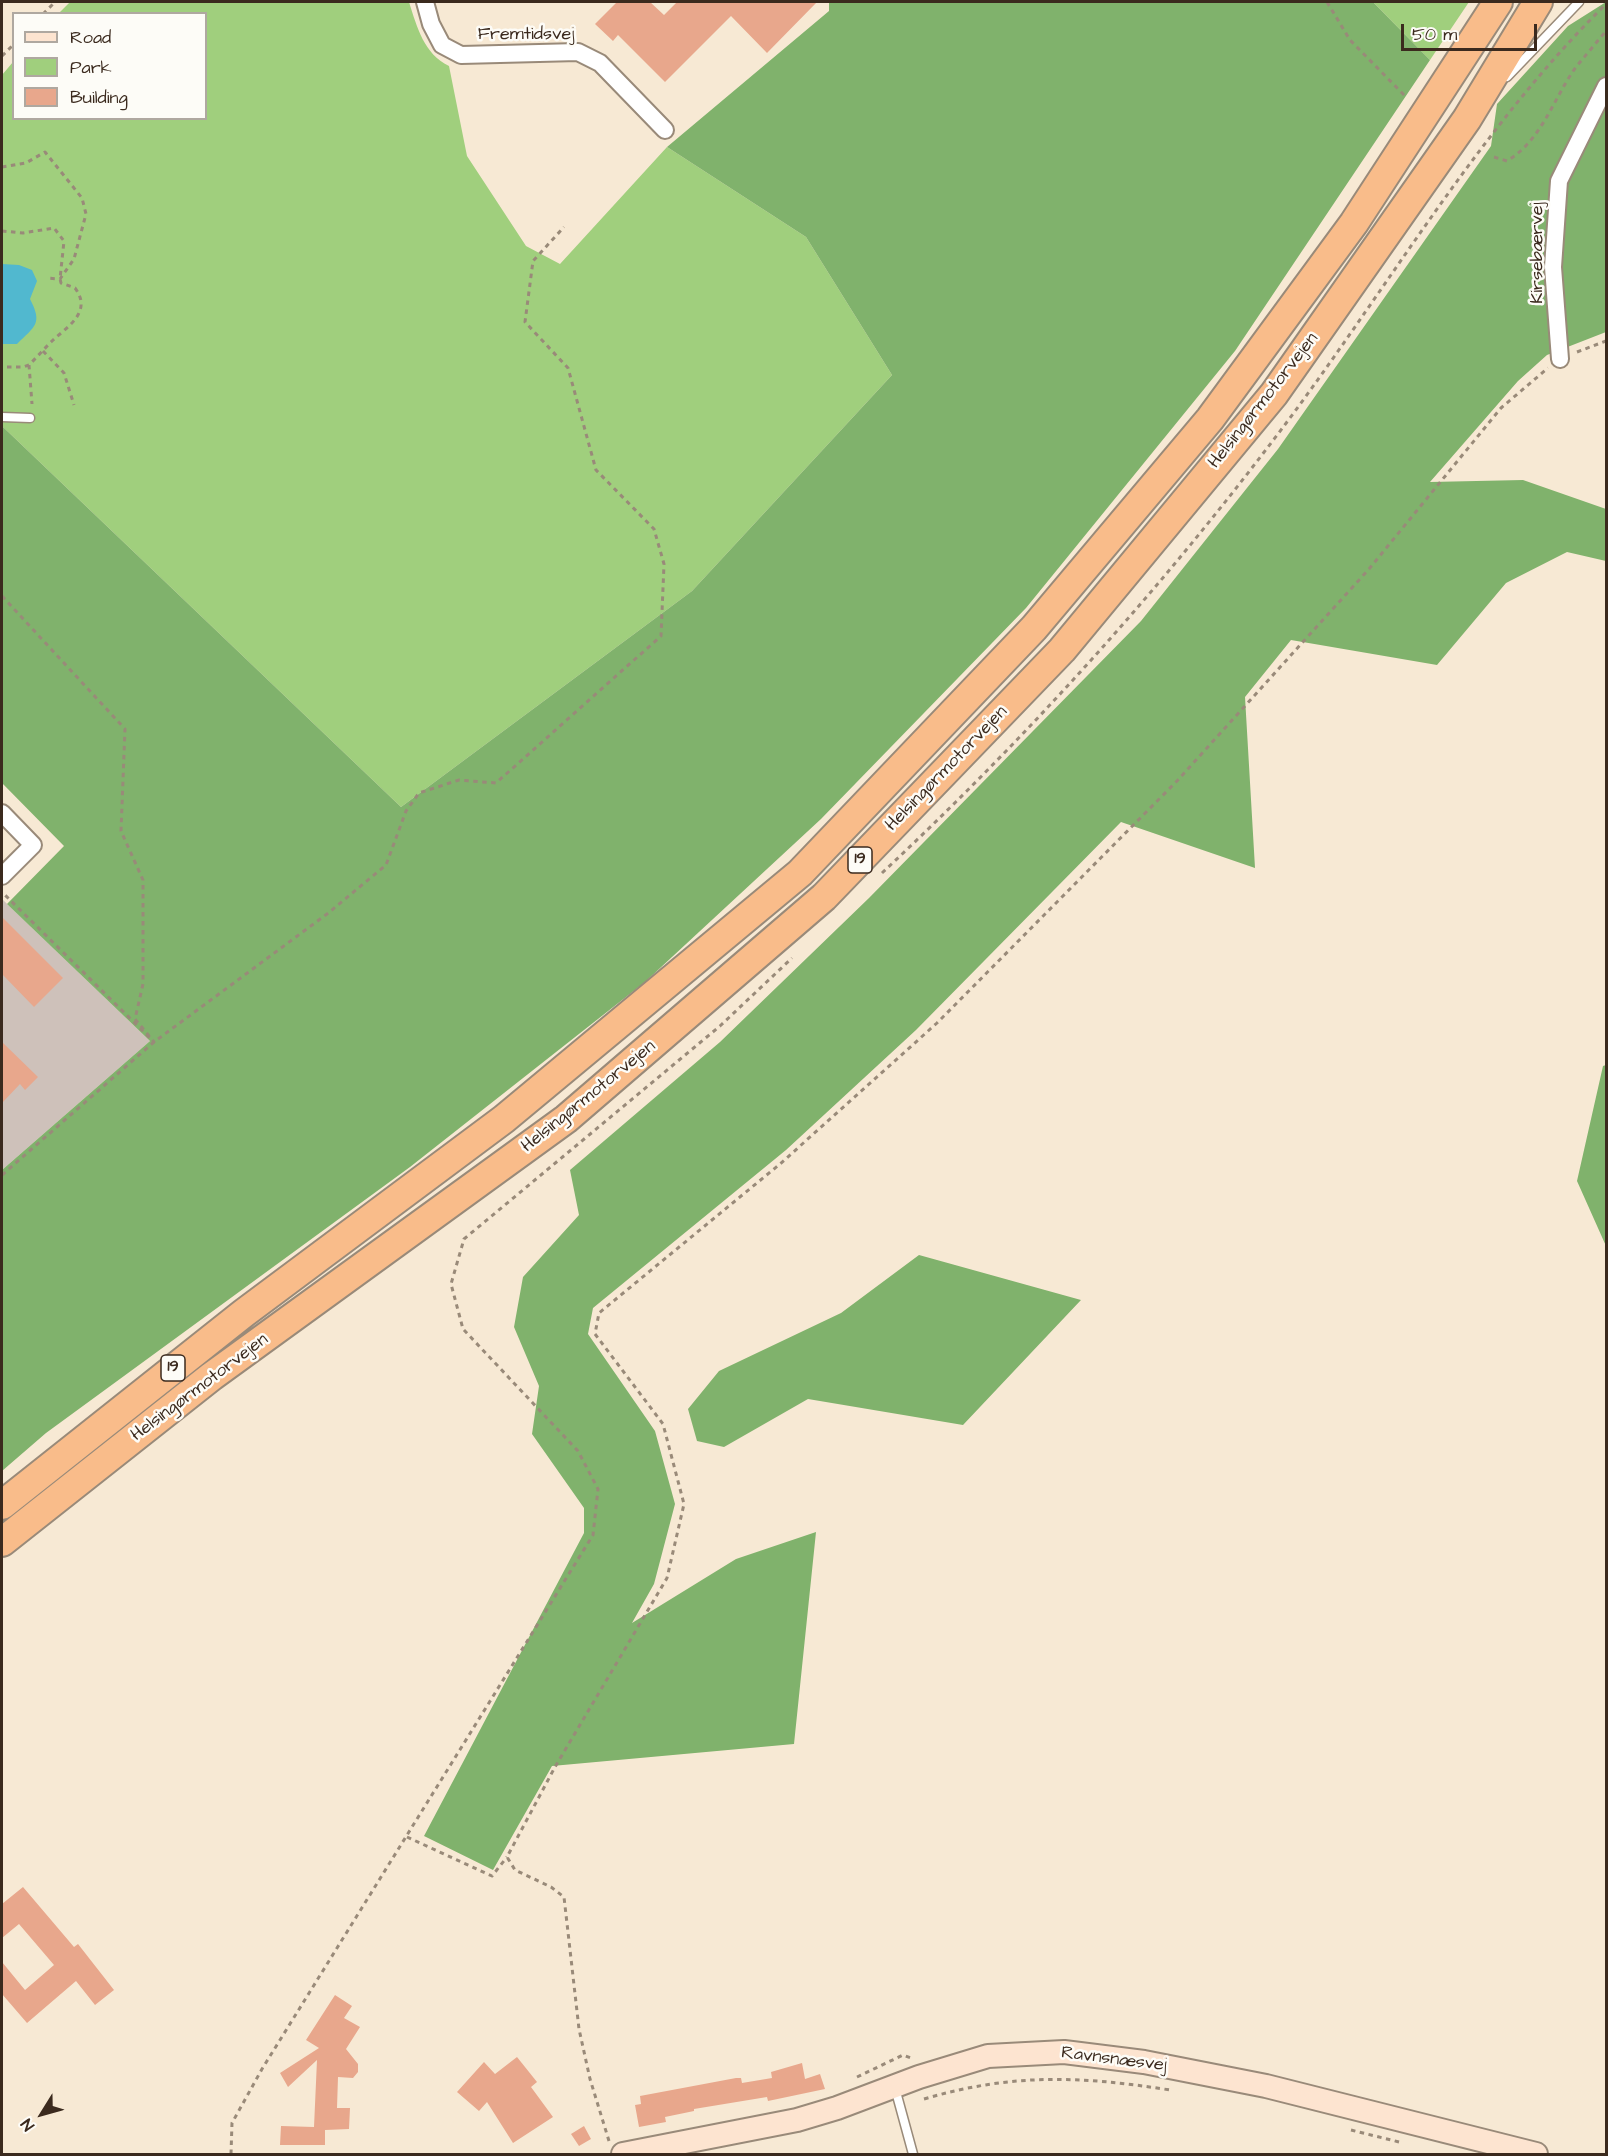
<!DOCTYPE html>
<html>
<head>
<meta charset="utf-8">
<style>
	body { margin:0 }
	#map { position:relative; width:1608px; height:2156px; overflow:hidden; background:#f7e9d4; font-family:"Architects Daughter",sans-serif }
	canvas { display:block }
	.frame { position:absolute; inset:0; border:3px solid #3b2a1e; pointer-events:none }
	.legend { position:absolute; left:12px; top:12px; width:195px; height:108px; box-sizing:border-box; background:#fdfcf7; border:2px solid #afa8a0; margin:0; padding:8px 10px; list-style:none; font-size:18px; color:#3b2a1e }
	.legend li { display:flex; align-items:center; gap:12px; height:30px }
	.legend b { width:30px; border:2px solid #afa8a0 }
	.north { position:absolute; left:12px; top:2084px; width:60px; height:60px; -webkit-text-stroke:4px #fdfcf7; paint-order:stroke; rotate:233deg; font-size:16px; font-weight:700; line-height:24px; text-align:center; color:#3b2a1e }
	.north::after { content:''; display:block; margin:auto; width:21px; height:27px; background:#3b2a1e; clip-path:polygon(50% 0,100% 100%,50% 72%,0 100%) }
	.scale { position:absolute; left:1401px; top:24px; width:136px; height:27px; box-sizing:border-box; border:3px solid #3b2a1e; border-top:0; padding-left:8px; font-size:18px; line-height:21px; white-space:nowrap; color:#3b2a1e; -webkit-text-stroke:4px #fdfcf7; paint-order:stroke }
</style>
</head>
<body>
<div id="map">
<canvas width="1608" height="2156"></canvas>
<div class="frame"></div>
<ul class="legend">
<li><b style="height:8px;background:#fde4d0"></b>Road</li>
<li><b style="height:16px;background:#a0cf7d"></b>Park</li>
<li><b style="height:16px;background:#e8a78c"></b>Building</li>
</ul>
<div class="north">N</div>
<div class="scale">50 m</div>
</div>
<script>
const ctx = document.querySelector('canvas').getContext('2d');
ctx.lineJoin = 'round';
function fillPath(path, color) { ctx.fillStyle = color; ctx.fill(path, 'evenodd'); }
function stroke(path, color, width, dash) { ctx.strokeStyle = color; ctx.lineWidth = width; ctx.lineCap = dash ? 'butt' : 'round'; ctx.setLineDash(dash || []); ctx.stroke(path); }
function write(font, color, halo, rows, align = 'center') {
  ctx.font = font + ' "Architects Daughter",sans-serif'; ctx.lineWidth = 5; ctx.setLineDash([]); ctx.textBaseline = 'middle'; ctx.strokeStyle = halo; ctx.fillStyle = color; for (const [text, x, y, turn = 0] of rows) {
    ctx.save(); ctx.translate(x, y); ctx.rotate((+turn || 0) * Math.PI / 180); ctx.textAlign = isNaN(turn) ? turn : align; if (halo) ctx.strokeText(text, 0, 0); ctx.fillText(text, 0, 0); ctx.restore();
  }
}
const industrial = new Path2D(`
	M2,899L150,1041L2,1170Z`);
const green = new Path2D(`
	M70,2H409C417,27 424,54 449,66L467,156L526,246L560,264L667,147L806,237L892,375L692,591L401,807L2,426V75L13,62L14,118H206V14L59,13Z
	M1373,2H1469L1430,60Z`);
const forest = new Path2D(`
	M829,2H1373L1430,60L1235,351L1026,608L821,819L645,982L410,1167L46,1433L2,1471V1170L150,1041L7,904L64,846L2,783V426L401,807L692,591L892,375L806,237L667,147L829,11Z
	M1606,2V332L1547,355L1518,381L1430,482L1523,480L1606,509V561L1567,552L1506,583L1437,665L1291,640L1245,697L1255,868L1121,822L916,1030L786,1150L593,1308L588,1334L655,1431L675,1504L654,1584L632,1623L736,1559L816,1532L794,1744L552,1766L493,1870L424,1836L584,1533V1508L532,1434L539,1386L514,1327L523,1277L579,1215L570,1170L720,1042L869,898L1141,621L1278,449L1491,146L1497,104L1568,26Z
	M1606,1065V1246L1577,1181L1603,1066Z
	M919,1255L1081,1300L963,1425L808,1399L724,1447L697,1441L688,1409L719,1371L841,1313Z`);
const water = new Path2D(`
	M2,264L19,265L32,270L37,281L30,299C43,324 35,326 17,344H2Z`);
const building = new Path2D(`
	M617,2H650L664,15L677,2H817L767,53L731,16L665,82L618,35L613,41L595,24Z
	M2,917L63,978L34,1007L2,974Z
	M2,1042L38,1077L25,1090L20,1084L2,1103Z
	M23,1887L74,1947L78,1944L114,1990L95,2005L76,1981L27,2023L2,1994V1962L25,1990L54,1965L19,1924L2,1938V1904Z
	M335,1995L352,2006L344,2018L360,2027L346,2049L358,2064V2072L353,2078L338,2077L337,2108H350L349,2129L325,2130V2145H280L281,2126L314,2127L317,2060L288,2087L280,2073L319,2048L306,2040Z
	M517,2057L537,2082L531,2087L553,2117L513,2143L487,2102L479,2111L457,2092L484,2062L495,2074Z
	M802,2063L805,2079L820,2074L825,2089L768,2101L767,2097L694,2109V2111L665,2117L666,2122L639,2127L635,2105L641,2104L640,2096L736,2078H741L742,2083L772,2078L771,2072Z
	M584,2126L591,2139L579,2146L571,2134Z`);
const path = new Path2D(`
	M1327,2L1350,40L1406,97
	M43,14L55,2
	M2,56L14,44
	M1494,157L1507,161C1542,140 1553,99 1576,67C1586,55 1596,43 1606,31
	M2,167L26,163L45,152L82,198L86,214L74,259L60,279L46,278
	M2,231L23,233L54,228L64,241L60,279L61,283L75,288C93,312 67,327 52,341C44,349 37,357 29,365L23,367H2
	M43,351L64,373L74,405
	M1577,352L1606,341
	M29,365L32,404
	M2,596L125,729L121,831L143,880V984L135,1019L154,1042L2,892
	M882,873C1022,742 1152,599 1268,447C1382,299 1473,135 1606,4
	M2,1175L154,1042L327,914L386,865L406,811L419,793L459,780L496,783L661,636L664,564L654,529L596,470L568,368L525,322L533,261L564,227
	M407,1837L492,1876L507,1857
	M857,2077L903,2055L911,2058
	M924,2099C1012,2073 1081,2076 1170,2090
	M1351,2130L1403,2143
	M609,2141L590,2079L579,2029L564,1897L551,1887L515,1870L507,1857L555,1767L667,1578L684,1504L663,1424L595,1334L599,1313L780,1164L937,1023L1177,781L1369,569L1501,408L1548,368
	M231,2154L232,2123L262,2069L593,1535L598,1489L578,1451L463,1329L451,1284L464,1239L720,1026L792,958`);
const lane = new Path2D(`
	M1507,77L1579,2
	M2,417L30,418
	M895,2088L913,2154`);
const street = new Path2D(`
	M425,2L431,24L442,45L461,55L578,52L600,63L665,130
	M1560,359L1553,267L1559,181L1606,86
	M2,813L33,845L2,876`);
const secondary = new Path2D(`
	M623,2154L797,2120L837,2108L919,2077L988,2056L1064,2052L1144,2062L1266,2086L1536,2154`);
const highway = new Path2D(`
	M2,1505L244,1313L504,1119L800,873L1034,628L1210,419L1354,223L1498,2
	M2,1542L212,1376L566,1119L824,897L1062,650L1274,394L1467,119L1538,2`);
const shields = [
	[860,860,24],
	[173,1368,24]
];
const shieldNames = [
	["19",860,860],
	["19",173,1368]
];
const streetNames = [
	["Fremtidsvej",526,35],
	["Kirsebærvej",1538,253,-90],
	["Helsingørmotorvejen",1264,401,-52],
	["Helsingørmotorvejen",947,769,-46],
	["Helsingørmotorvejen",589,1097,-39],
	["Helsingørmotorvejen",200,1388,-37],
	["Ravnsnæsvej",1114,2060,7]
];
fillPath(industrial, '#cec1ba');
fillPath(green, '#a0cf7d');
fillPath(forest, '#80b26c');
fillPath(water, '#51b8cf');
fillPath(building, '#e8a78c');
stroke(lane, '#998a79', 11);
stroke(street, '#998a79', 20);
stroke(secondary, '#998a79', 26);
stroke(highway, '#998a79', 32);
stroke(path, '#998a79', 3, [4.5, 4.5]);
stroke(lane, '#fff', 8);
stroke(street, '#fff', 16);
stroke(secondary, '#fde4d0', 22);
stroke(highway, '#f9bc8a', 28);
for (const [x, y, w] of shields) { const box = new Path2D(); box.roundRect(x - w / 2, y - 13, w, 26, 4.5); ctx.fillStyle = '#fdfcf7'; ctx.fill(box); stroke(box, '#3b2a1e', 1.5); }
write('bold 16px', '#3b2a1e', null, shieldNames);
write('18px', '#3b2a1e', '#fdfcf7', streetNames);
</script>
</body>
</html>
